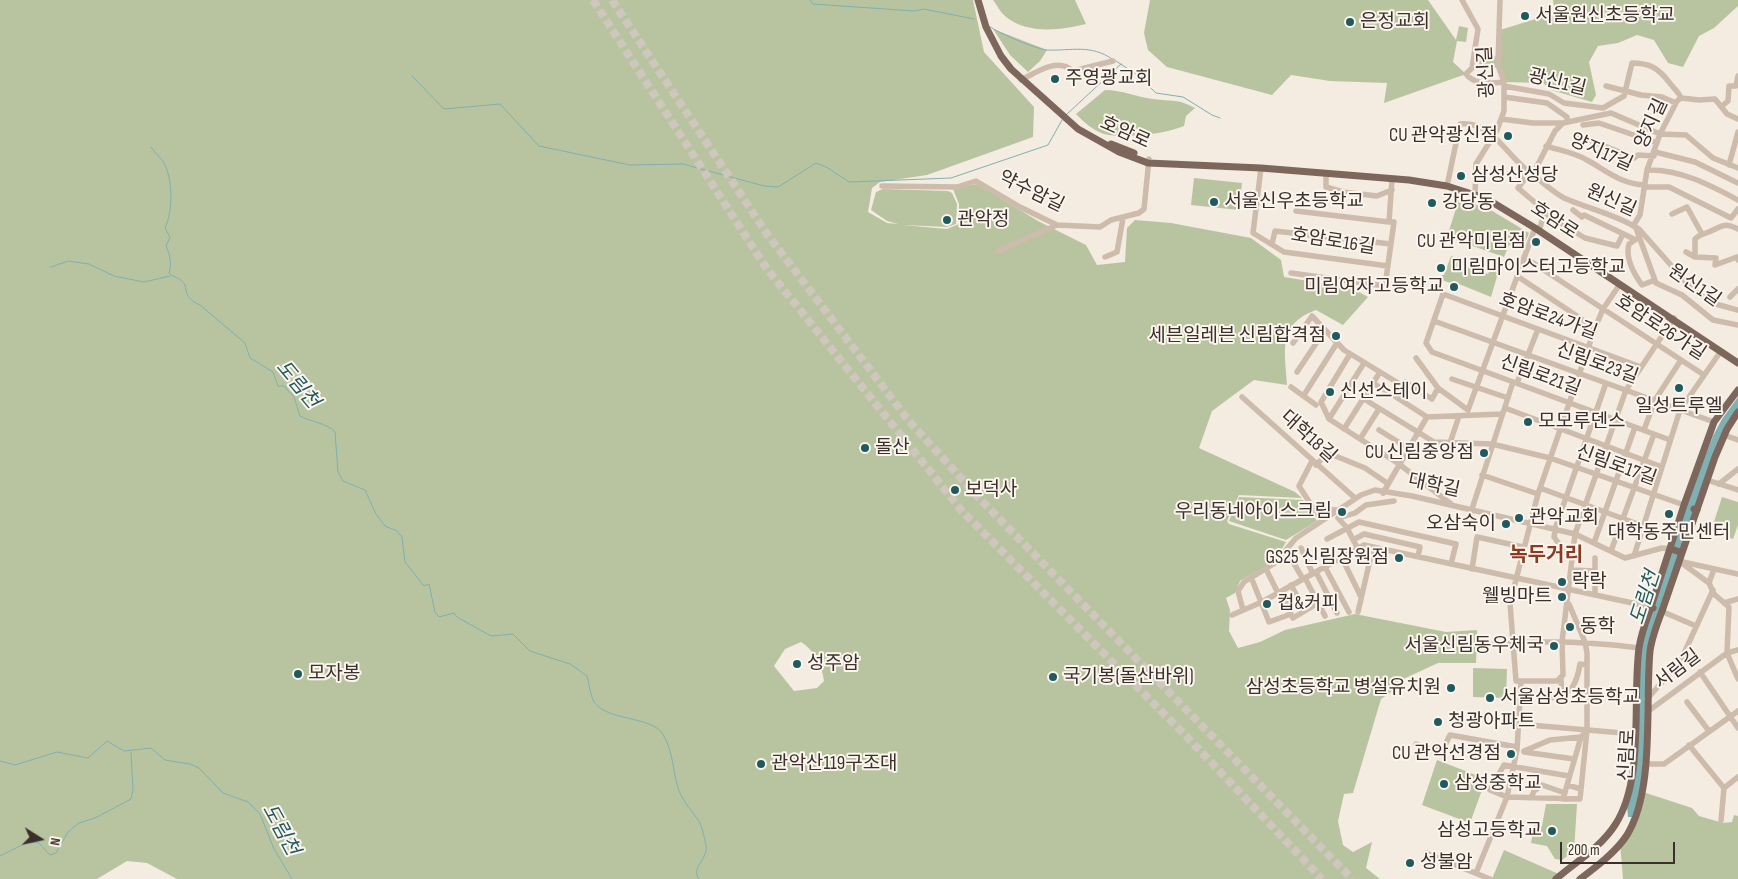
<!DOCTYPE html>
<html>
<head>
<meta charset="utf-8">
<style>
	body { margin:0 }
	#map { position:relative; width:1738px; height:879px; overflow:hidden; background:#f4ebe1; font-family:"Sofia Sans Condensed",sans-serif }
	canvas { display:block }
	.north { position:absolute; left:15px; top:814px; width:50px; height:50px; -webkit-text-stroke:4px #fbf5ee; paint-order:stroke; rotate:100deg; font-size:14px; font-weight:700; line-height:20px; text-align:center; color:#3b302b }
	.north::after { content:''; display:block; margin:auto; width:18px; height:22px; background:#3b302b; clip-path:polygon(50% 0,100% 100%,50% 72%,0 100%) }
	.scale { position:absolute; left:1560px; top:842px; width:115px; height:22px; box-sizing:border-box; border:2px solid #3b302b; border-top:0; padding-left:6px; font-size:15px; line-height:18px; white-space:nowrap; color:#3b302b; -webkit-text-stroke:4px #fbf5ee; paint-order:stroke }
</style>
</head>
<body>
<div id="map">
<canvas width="1738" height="879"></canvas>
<div class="north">N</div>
<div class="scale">200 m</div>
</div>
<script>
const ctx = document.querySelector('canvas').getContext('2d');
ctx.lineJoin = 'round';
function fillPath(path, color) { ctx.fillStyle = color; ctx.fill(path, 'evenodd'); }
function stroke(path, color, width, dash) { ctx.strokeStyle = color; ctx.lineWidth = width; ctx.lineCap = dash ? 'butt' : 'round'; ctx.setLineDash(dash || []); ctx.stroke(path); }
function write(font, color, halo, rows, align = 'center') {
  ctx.font = font + ' "Sofia Sans Condensed","Noto Sans KR",sans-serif'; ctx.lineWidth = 4; ctx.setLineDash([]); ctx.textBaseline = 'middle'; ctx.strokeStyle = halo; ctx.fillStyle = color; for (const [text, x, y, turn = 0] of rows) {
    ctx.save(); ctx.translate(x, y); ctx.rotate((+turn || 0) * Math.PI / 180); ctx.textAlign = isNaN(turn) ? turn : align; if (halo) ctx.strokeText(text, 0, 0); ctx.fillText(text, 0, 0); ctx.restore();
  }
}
const green = new Path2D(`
	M0,0H973L984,52L1034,107L1033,137L927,175L880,182L872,188L868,212L887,223L898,224L887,221L871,210L876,192L883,189L948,191L952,193L957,204L956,224L947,227L903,225L947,229L959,224V204L953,189L977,184L1038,221L1086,245L1097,265L1125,262L1127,228L1135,220L1171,223L1251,238L1281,260L1284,277L1352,288L1368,297L1343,325L1316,310C1277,324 1285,351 1287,385L1254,380L1212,411L1199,448L1295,492L1302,498L1239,495L1227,521L1229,524L1286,542L1275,561L1240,581L1235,593L1226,598L1230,610L1229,631L1238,648L1260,642L1285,630L1355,614L1446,632L1477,630L1476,663H1438L1397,682L1391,692L1381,699L1353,793L1344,794L1338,821L1343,845L1353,852L1372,842L1366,868L1380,879H177L147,863L127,861L97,879H0ZM801,642C814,650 822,665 824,681L817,688L794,691L774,666L785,649Z
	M993,0H1075L1086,24C1061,30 1027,35 1005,16C1000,12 997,5 993,0Z
	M1150,0H1428L1456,40L1459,26L1468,28L1466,42L1457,41L1453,62L1466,74L1384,103L1387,83L1330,81L1291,75L1272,95L1167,67L1148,50L1144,33Z
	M1553,0H1738V6L1714,28L1699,36L1683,67L1668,63L1654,40L1637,35L1618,43L1598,46L1589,62L1596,95L1592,102L1551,90L1543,83L1504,82L1499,68L1479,65L1480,54L1498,57L1500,30L1555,13Z
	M993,29L1047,50L1040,61L1028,72L1010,55Z
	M1105,90C1122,90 1136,97 1153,99C1173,102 1176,98 1195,108L1186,116L1184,126C1165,134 1124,139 1104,134C1092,130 1084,122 1076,114Z
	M1194,178L1242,183L1239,210L1191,205Z
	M1459,199L1489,209L1529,233L1522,250L1509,245L1504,257L1447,237Z
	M1451,256L1467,262L1466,266L1488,274L1490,270L1498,273L1491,297L1454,282L1453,284L1442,280V275H1444Z
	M1239,497L1303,500L1317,521L1286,540L1229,521Z
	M1722,497L1738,502V525L1733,539L1711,531Z
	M1473,668L1507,669L1506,698L1473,697Z
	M1437,760L1486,779L1470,823L1422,805Z
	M1643,792L1692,808L1699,816L1723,823L1732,822L1734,815L1738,816V879H1623L1620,843Z
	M1546,804H1577L1574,851L1562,860L1555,859L1547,846L1531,843L1534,825L1542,826Z
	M1504,850L1561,875L1556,879H1492Z`);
const water = new Path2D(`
	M1738,397V409L1730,419L1651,642L1642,791L1632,817H1628L1627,806L1633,788L1640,648L1686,505L1713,436L1722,419Z`);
const stream = new Path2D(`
	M810,0L813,4L914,11L924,9L974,19
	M989,26C998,33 1036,49 1047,50C1071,51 1091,44 1112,59
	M1116,61L1136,74L1156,93L1183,97L1212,115L1220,118
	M412,76L444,109L500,104L539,146L630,165L683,164L764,186L778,187L816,163L828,168L849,182L951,178L1048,145L1062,120
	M1066,115L1121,64
	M151,147C155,153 160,157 164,163C173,179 173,212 165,228L170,237L166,246C170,255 172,264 169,273C172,277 178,277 182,281C190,288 180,296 200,305L245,343L250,358L273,372L278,386H284L294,397L300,416C311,422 327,423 335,432L338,472L343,481L365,490L376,514L385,526L397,531L402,537L405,562L424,586L429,584L435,612L439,617L454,613L457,617L491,636L513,634L530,651L570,664L587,676C589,683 590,695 594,702C607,721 650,716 662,733C674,751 672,771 679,791C684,803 693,812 700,823C703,829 704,838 706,845C709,859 690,867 699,879
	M51,267L68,261L89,264L114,276L144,282L170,276
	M0,761L15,765L57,752L88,758L107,741L124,751L151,748L165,760L190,764L199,768L223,793L248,802L260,814L274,849L292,879
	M0,856L26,843L38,842L50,855L56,853L68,832L79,823L95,818L131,799L133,790L131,752`);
const highwayTunnel = new Path2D(`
	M593,0L767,269L962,511L1188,738L1322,879
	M612,0L767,234L909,421L978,497L1352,879`);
const minor = new Path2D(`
	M1462,0L1478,29L1472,68L1466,74C1476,86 1489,83 1504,82
	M1021,80C1037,72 1057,57 1073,71L1113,61
	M1504,86L1549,94L1564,103L1603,108L1624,96L1632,63C1650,63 1658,68 1669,82C1673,88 1678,91 1681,98
	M1606,86L1641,95L1662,97L1676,103
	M1504,97L1547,103L1567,117V121
	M1722,106L1728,101L1729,86H1736L1738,76
	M1501,119L1533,123H1563
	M1583,125L1599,123L1657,143
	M1580,136L1634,158L1638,155L1654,156
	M1546,146C1559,150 1576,153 1587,160C1607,171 1621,184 1645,185
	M1655,152L1695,162L1738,183
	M1729,165L1738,132
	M1261,168L1253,233L1284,252L1388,266
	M1526,169L1518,176L1524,180L1518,188L1545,211L1539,231
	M1647,170C1680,169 1710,185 1738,200
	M1326,174V187L1343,192L1377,196L1392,190
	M1533,174L1555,131L1563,123L1611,113L1660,134L1686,135L1713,158L1738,168
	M882,186L957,187L976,181L1020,207L1057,225L1100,227L1111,220L1139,213L1144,209L1149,159
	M1447,186L1460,124C1491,121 1506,154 1527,170C1539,179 1551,191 1564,198C1589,209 1615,214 1639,229L1692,289L1712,303L1738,310
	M1644,187H1669L1731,218L1738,209
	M1475,195L1476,164L1497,130L1504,111V82L1498,65L1500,0
	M1573,210L1582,217L1584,215L1634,239
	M1296,211L1389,222
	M1545,214L1585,238L1617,246L1623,234
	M1672,214L1687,207L1702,234
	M1633,226L1640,215L1647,170L1660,134L1677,101L1681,98L1699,100L1715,99L1727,114L1738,119
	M1636,228L1656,283L1682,295L1713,320L1738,325
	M1638,238L1629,244C1625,258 1634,274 1642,285L1655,280
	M1272,244L1275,231L1391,244
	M998,251L1057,225
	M1686,252L1695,257L1716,258L1715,265L1737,257L1738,260
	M1105,257L1117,252L1123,218
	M1524,257L1704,375
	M1695,257V239C1699,235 1701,235 1706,233C1721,228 1721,221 1738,229
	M1291,273L1385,286L1394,222H1389L1392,179
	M1517,276L1595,328
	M1730,297L1738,289
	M1434,321L1714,422
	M1293,343L1312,316L1344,350L1403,386L1396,397L1427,417L1383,493
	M1350,354L1321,402L1329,419L1399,464L1451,504
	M1416,358L1438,388L1468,410L1535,228
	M1641,367L1443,294L1426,343L1432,352L1670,440
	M1297,372L1325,330
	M1452,379L1508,398
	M1373,383L1396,397
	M1517,383L1538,329
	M1403,386L1405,382L1432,399L1438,388
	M1291,387L1316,405
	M1304,395L1337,343
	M1242,397L1355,498
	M1364,399L1434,442L1492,444L1550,458L1684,505
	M1505,408L1662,467
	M1427,417L1502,414
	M1329,419L1364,363
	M1344,429L1380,372
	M1379,430L1408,448
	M1644,430L1655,400L1681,360
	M1724,435L1738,440
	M1360,439L1379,409
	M1450,443L1459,416
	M1312,461L1299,486L1321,520
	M1316,465L1328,453L1365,468L1387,483
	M1482,475L1538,494
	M1707,480L1738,490
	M1719,484L1738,469
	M1540,488L1643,526
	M1314,508L1336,510
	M1471,512L1513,382
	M1338,518L1347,528L1358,549
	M1339,518L1355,513L1366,505L1394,501
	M1555,529L1606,383
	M1555,532L1554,537L1564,551
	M1327,539L1359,522L1456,544L1451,564
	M1353,540L1364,534L1420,547L1418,556
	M1594,543L1635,427
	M1301,548L1313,574
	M1286,550L1303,579
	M1611,551L1654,434
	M1634,556L1680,410L1721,351
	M1342,558L1361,597
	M1679,561L1709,583L1714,594L1729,607L1727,653L1738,679
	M1683,562L1738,574
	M1325,567L1349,612
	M1266,569L1278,593
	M1472,569L1477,537L1523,547
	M1571,570L1595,571
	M1316,572L1337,613
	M1251,577L1269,622L1291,614
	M1305,578L1325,616
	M1709,583L1714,569
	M1279,592L1293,618L1318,603
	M1595,595V558
	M1285,602L1297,596L1291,585
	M1724,603L1738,599
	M1569,604L1585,642L1587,653V730L1580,799L1507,797L1490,790L1504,765L1569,776
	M1243,610L1238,591L1244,582L1275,563L1296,538L1361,495L1375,490L1412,496L1575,534L1625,558L1662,548L1671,549
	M1661,611L1696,626
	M1358,612L1373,547
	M1232,615L1262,602L1364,545L1651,607
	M1478,646C1532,640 1585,641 1639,648
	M1700,672L1738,728
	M1561,679L1562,697
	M1521,681H1557L1563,675L1562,642L1575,534L1626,390L1674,318
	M1521,681H1516L1510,603L1538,494L1595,328L1603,309L1620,284
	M1548,698C1570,698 1577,684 1580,664L1587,665
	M1647,699L1680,662L1713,590
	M1687,702L1709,731
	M1647,712L1727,653L1738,650
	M1518,724L1634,734
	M1416,744L1433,750L1444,747L1450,735L1517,747
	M1689,745L1724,788
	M1524,751L1550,740L1581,737
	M1524,752L1574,759
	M1645,764H1664L1738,711
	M1567,785L1581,789
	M1531,798L1534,791L1542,785L1565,793
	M1563,799L1581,737L1587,730
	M1721,821L1724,788L1738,777
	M1426,853L1490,879
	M1476,873L1507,797L1517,750L1521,681`);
const major = new Path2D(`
	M978,0L986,27L1001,56L1011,69L1078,129L1119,152L1148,163L1261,168L1409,180L1447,186L1475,195L1492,202L1535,228L1738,363
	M1111,144L1134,153
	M1653,608L1651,607L1684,505L1714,422L1738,390
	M1662,611L1715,457L1727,429L1738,412`);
const majorBridge = new Path2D(`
	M1694,509L1697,510
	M1674,550L1680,552
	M1556,879C1577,861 1600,848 1615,825C1645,779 1632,701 1639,648C1641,634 1646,621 1651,607
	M1580,879C1596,867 1616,852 1627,835C1655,790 1645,705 1650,651C1652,637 1657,624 1662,611`);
const markers = [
	[1525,16,5,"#1f5a5e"],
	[1350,22,5,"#1f5a5e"],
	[1055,79,5,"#1f5a5e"],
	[1508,136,5,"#1f5a5e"],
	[1461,176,5,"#1f5a5e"],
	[1214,202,5,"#1f5a5e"],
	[1432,203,5,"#1f5a5e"],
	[947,220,5,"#1f5a5e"],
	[1536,242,5,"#1f5a5e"],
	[1441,268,5,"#1f5a5e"],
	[1454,287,5,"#1f5a5e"],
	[1336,336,5,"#1f5a5e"],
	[1679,388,5,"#1f5a5e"],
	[1330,392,5,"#1f5a5e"],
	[1528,422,5,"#1f5a5e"],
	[865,448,5,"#1f5a5e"],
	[1484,453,5,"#1f5a5e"],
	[955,490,5,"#1f5a5e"],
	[1342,512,5,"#1f5a5e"],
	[1669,514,5,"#1f5a5e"],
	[1519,518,5,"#1f5a5e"],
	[1506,524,5,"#1f5a5e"],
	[1399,558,5,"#1f5a5e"],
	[1562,582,5,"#1f5a5e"],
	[1562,597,5,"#1f5a5e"],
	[1267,604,5,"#1f5a5e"],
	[1570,627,5,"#1f5a5e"],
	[1554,646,5,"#1f5a5e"],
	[797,664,5,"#1f5a5e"],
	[298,674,5,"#1f5a5e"],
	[1053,677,5,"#1f5a5e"],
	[1451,688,5,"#1f5a5e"],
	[1490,698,5,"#1f5a5e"],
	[1438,722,5,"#1f5a5e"],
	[1511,754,5,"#1f5a5e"],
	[761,764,5,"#1f5a5e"],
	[1444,784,5,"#1f5a5e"],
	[1552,831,5,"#1f5a5e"],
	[1410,863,5,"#1f5a5e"]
];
const poiNames = [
	["서울원신초등학교",1535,16],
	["은정교회",1360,22],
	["주영광교회",1065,79],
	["CU 관악광신점",1498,136,"right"],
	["삼성산성당",1471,176],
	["서울신우초등학교",1224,202],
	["강당동",1442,203],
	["관악정",957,220],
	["CU 관악미림점",1526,242,"right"],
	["미림마이스터고등학교",1451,268],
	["미림여자고등학교",1444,287,"right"],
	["세븐일레븐 신림합격점",1326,336,"right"],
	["신선스테이",1340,392],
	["일성트루엘",1679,407,"center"],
	["모모루덴스",1538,422],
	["돌산",875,448],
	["CU 신림중앙점",1474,453,"right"],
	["보덕사",965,490],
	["우리동네아이스크림",1332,512,"right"],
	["관악교회",1529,518],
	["오삼숙이",1496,524,"right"],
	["대학동주민센터",1669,533,"center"],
	["GS25 신림장원점",1389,558,"right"],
	["락락",1572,582],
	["웰빙마트",1552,597,"right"],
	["컵&커피",1277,604],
	["동학",1580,627],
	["서울신림동우체국",1544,646,"right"],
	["성주암",807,664],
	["모자봉",308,674],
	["국기봉(돌산바위)",1063,677],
	["삼성초등학교 병설유치원",1441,688,"right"],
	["서울삼성초등학교",1500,698],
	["청광아파트",1448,722],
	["CU 관악선경점",1501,754,"right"],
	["관악산119구조대",771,764],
	["삼성중학교",1454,784],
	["삼성고등학교",1542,831,"right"],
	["성불암",1420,863]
];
const streetNames = [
	["광신길",1487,72,-93],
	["광신1길",1557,83,14],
	["양지길",1652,124,-65],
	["호암로",1125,133,24],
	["양지17길",1601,153,24],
	["약수암길",1031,192,26],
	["원신길",1611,201,24],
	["호암로",1554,221,33],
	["호암로16길",1333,242,9],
	["원신1길",1694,286,35],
	["호암로24가길",1548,317,20],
	["호암로26가길",1660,328,33],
	["신림로23길",1597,364,20],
	["신림로21길",1540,376,20],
	["대학18길",1308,437,42],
	["신림로17길",1616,466,20],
	["대학길",1434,486,12],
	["서림길",1678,670,-37],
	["신림로",1628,755,-87]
];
const waterNames = [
	["도림천",297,385,50],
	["도림천",1646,598,-72],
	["도림천",280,830,61]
];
const neighbourhoodNames = [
	["녹두거리",1546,556]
];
fillPath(green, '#b8c4a0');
fillPath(water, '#7fb0b2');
stroke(stream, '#7fb0b2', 1);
stroke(highwayTunnel, '#cfc6bd', 8, [8, 4]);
stroke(minor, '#cdbbac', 5.5);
stroke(major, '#7d675c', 7);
stroke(majorBridge, '#7d675c', 7);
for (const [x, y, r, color] of markers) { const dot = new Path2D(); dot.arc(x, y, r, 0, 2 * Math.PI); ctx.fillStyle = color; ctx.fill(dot); stroke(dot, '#fbf5ee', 2); }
write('19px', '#3b302b', '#fbf5ee', poiNames, 'left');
write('19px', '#3b302b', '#fbf5ee', streetNames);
write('italic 20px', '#1f5a5e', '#fbf5ee', waterNames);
write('bold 20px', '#8c3b22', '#fbf5ee', neighbourhoodNames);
</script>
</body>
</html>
